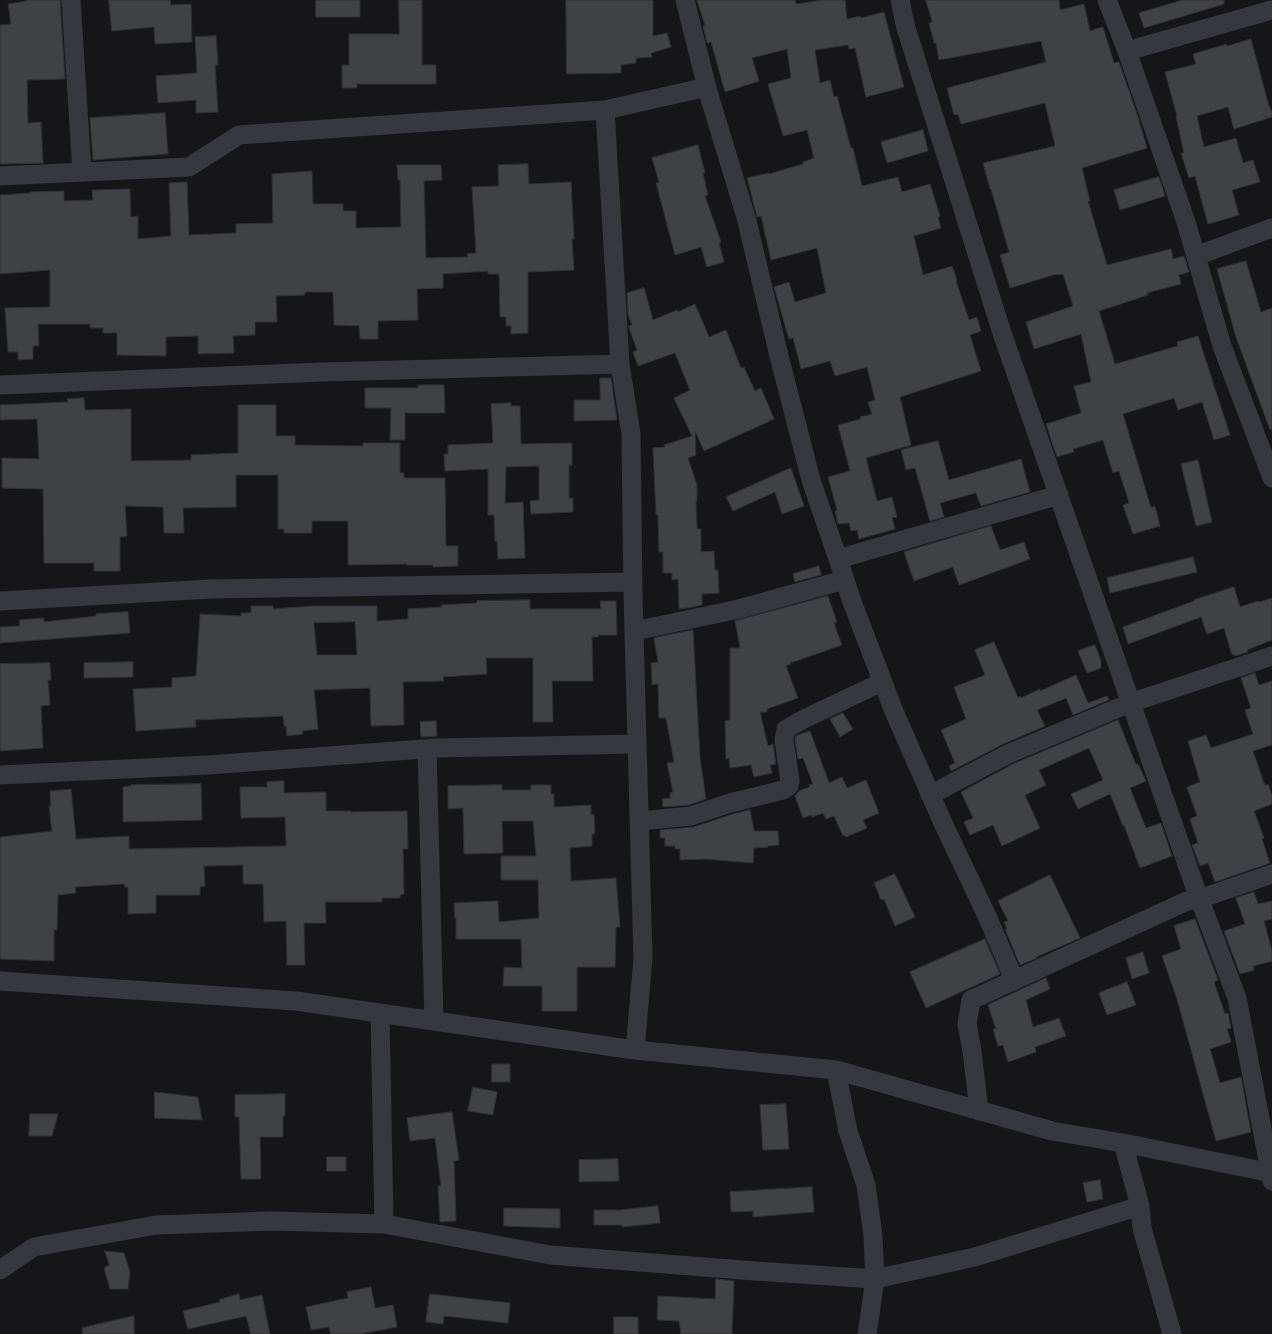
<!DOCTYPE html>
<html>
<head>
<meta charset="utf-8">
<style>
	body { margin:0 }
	canvas { display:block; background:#161618 }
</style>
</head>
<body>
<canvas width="1272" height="1334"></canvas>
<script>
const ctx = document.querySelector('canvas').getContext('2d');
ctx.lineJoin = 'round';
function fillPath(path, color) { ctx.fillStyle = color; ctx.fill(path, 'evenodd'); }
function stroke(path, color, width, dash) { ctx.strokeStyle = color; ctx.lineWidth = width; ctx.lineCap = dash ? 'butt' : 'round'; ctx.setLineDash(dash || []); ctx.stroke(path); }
const building = new Path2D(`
	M26,0H60L65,79L27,80L28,123L41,122L43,163L0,164V25L11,24L8,4L27,1Z
	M109,0H170L171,5L191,4L192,42L155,44L154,27L112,31Z
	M316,0H360V17H316Z
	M399,0H422V65H436V84H357V88H342V65H349V34H399Z
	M566,0H653V36L667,33L671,47L651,53L652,57L636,58V63L621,65V73L567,74Z
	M697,0H795L796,4L823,0H845L847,19L860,16L861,18L884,12L904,87L866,97L855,48L849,49L848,45L815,50L820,83L830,80L834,97L837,96L851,148H853L862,186L898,177L902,192L930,184L940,216L938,217L941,228L914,236L923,275L952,266L957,280L956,281L969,320L977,317L981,331L970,335L981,371L900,397L911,445L866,458L877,501L892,497L897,517L892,518L895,529L859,539L857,530L851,531L849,523L838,524L835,511L837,510L828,477L850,471L838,425L861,419L860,417L872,414L868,402L875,400L867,367L835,376L830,361L801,369L793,338L789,339L774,287L789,282L795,302L826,293L817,248L771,260L761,216L757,217L747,178L769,173V174L803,164V162L814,158L807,130L783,136L768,84L791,78L787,49L752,58L759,81L725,92L711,42L707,43L703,26H705Z
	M926,0H1059L1060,10L1084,4L1090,31L1103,27L1114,63L1119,62L1137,114L1147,148L1082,168L1090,201H1088L1107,265L1171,249L1173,259L1184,256L1189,272L1179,275L1181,284L1147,293L1148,295L1099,311L1115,364L1178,346L1177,342L1198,336L1230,435L1214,440L1202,402L1178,410L1174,398L1123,414L1151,508L1155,506L1160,526L1133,534L1123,505L1129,503L1119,471L1113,473L1103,440L1073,449L1074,452L1057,457L1046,424L1081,413L1074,386L1091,382L1081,334L1034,349L1026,322L1073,306L1063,274L1057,275V274L1010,288L1000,255L1009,252L991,189H990L983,163L1055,146L1045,103L961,124L958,114L954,115L947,88L1046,62L1041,41L939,60L936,43H934L929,23L932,22Z
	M1183,0H1224V4L1144,28L1139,13Z
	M216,36L218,65H215L218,112L196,113V100L158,103L156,76L197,73L195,37Z
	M1251,39L1268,103L1272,112V117L1234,129L1228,107L1197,116L1204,147L1236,138L1243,163L1253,160L1260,182L1232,190L1239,215L1208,224L1195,176L1189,178L1181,153H1184L1176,117L1177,116L1165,72L1196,64L1193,54L1227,44V46Z
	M165,113L168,154L93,160L90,118Z
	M923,130L928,151L887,163L881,142Z
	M698,145L705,173H703L708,195L705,196L721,242L719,243L724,262L707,267L701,247L675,255L656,183L659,182L652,158Z
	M528,164L529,184L571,182L574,239H572L574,270L528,272V333L511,334V326H506V317H500L499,274H488V271L443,274V288L417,289L418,320L378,321V339H360L359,326L334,325L333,292H305V295L276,296L277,322H255V335L233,336L234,353L198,354V336L166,337V356L117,355V333H103V328H90V324H38L39,346H33V359L18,360V352H8L5,308L50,307V270L0,274V195L30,193V192L64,191V201L93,200L92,190L130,189L131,217L138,216V239L171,236L169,183L187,182L189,235L236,233V224L273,223L272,174L312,171L313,204H343V211H356V228L401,227L400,180H398L397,165H441L442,180L424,181L426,258L468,257L467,254L476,253L472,187L499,186L498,165Z
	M1159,177L1165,196L1120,210L1114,190Z
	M1246,261L1261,312L1272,308V429L1270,430L1236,337L1217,269Z
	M644,288L653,320L677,310L678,312L695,304L709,337L726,330L741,368L744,367L755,391L761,388L774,419L704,451L695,431L696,455L688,458L697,485V501H696L697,529H701V552L714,551L715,570H718L719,593L702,594V605L687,608L679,609L678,579L672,580V573H663V552H659L658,515H656L653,448L665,447L664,445L692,436L674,398L690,390L675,353L638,366L633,352L637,350L629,328V326L632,325L628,314L627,293Z
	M600,378H611L617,420L574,421V400H600Z
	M418,385H444L445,413H405V440H390L391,408H365V388H418Z
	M84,398L85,410L131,409V461L191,460V455L238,453V405H276V436H295V445L363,446V443H400V473H404V478H445L446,546H458V566L433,567V565H407V564L348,565V521H312V533H284V529H278V475H236V507L183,508L184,533H164L163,507L125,506L127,536L120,537V571H94V563H44L43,489L2,488V458L39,459L37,419L0,420V405L68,402L67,399Z
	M511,403V406H520L521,444L572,443V465H569V498H573V512L531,514L530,501L539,500V466L506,467L505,503L523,502L525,558L498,559L497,541H495L494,515H488V469L445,471L444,454H448V445L493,443L491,404Z
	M938,441L949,480L1021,459L1030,492L981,506L976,493L940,503L944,517L930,521L915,468L906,470L901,450Z
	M1198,460L1212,522L1196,526L1181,464Z
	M791,468L804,506L782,514L775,492L733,511L726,497Z
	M991,526L1000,550L1024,542L1030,559L959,585L953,567L914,581L904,552Z
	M1193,557L1197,572L1110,593L1107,578Z
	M819,566L821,575L795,582L793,574Z
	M1234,587L1240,607L1258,601L1259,602L1272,598V640L1247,650L1248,652L1235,656L1234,654L1232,655L1224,628L1207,634L1201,617L1128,644L1123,627L1194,601V600Z
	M828,596L837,622L834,623L842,645L790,663L791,664L786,666L798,698L767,709V712H760L768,746L773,744L776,764L770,765L772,773L754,777L751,765L730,768L729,758L726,759L725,721L730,720V648H740L735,621Z
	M530,600V609H601L600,601H616L617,635H598V637H592L593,681H552L553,722H533V658H486L487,674L443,677L444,681L403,682L404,725L371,726L370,688L314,690L318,729L302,731L303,734L287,736L286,726H284L283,716L195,720L196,727L136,731L133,689L172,687V678L196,676L200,614L241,616V613H251V606H273V609L312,606H377V621L408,619V609L442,607L441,605L477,603V601ZM355,622L357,655H317L314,623Z
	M128,612L130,633L0,643V627L20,626L19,620L44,618V622L96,616V614Z
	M693,630L700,758L706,799L689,805L663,807L662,799L670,798V793L673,792L667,763L674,762L666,718H659L658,684L652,685L651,663L658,662L654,638Z
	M994,642L1018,698L1020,696L1021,698L1040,689V691L1076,675L1088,703L1107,696L1109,700L1073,715L1066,698L1037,710L1045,726L1003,744L951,771L949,766L955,763L941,730L966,719L954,687L985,675L975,650Z
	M1095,645L1101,661V668L1087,673L1078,651Z
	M133,662V677L84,678V663Z
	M50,663L51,680H48L50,705L41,706L43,748L0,751V664Z
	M1255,673L1259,685L1272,681V745L1253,751L1265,786L1268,784L1272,796V804L1254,811L1264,838L1262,839L1270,863L1215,882L1208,863L1200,866L1192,845L1198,843L1190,819L1197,816L1187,787L1200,782L1188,741L1206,735L1211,748L1253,734L1245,710L1251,708L1241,678Z
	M843,713L853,729L840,737L830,719Z
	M1118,720L1136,765L1138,764L1146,781L1130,788L1146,828L1161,823L1172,856L1140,868L1124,825L1123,826L1110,794L1078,809L1071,794L1103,780L1089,748L1039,770L1046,785L1025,795L1040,828L1002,846L993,825L970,835L964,822L973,818L961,792L1013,764Z
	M436,721L437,736L421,737L420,722Z
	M810,731L829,783L842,777L847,788L866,780L879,813L863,820L867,828L846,837L844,835L843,836L834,816L826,819L823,813L812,817L811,815L803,818L795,796L799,791L810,787L809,785L813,784L803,758L798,759L795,740L796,736Z
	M284,781V793L326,792V811H351V812L407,811L408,849H403L404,894L400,895V898H382V902H325L326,923H304L305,965H287L286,921L264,922L263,884H243V865L204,866L205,886L200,887V895H156V913L128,914V887H125L124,884L75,887L76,893L58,895L57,930H54V961L0,959V837L52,831L49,806H51L50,791L71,789L76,839L129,836V849L286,846L285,817L241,818L240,787H267V782Z
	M201,784L202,820L123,822V787L131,786V785Z
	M502,785V790H531V785H551V794H554V807L591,805V815L594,814L595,834H592V846L570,848L571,881L616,878L620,927H616L615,967H577V1011H542V986H503L504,967L522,968L521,939H456V918H455L454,903L498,901L499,922L539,918L538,880H501V856H536L533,821H502L503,853L464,854L463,808L448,809V786Z
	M750,810L754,831H778L779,845L767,846L768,847L754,848L753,863L705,859L680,860V849H675V846H665V838H660V830L694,827L733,814Z
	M895,874L915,917L895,926L884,899L881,900L874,883Z
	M1050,875L1080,938L1036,957L1037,958L1020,965L1005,929H1007L1004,922L1008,921L998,901Z
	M1254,892L1258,904L1272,901V919L1264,921L1272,951V961L1253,966L1254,970L1240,974L1224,931L1245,924L1236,898Z
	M1195,919L1218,980L1214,982L1225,1014L1228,1013L1231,1028L1227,1029L1231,1042L1210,1049L1220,1083L1241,1077L1251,1132L1216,1141L1177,999L1162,956L1181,949L1174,926Z
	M985,939L1000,974L926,1008L910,972Z
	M1143,952L1149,973L1132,979L1126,958Z
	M1046,978L1050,989L1026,1000L1033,1027L1059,1018L1066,1036L1035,1047L1036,1052L1008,1062L1003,1045L998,1046L993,1029H996L988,1005Z
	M1127,982L1136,1005L1107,1015L1099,993Z
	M492,1064H510V1082H492Z
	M473,1087L497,1092L493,1115L468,1111Z
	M155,1092L198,1097L202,1120L155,1118Z
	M285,1094V1116H283V1137H260L261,1179H241L239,1117H235V1095Z
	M786,1104L789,1149L763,1150L760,1105Z
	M452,1112L459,1160L454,1161L456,1221L440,1222L438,1186H441L435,1138L410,1141L407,1118Z
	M30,1114H58L52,1136H29Z
	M327,1157H346V1171H327Z
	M618,1159L619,1181L579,1182V1160Z
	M1100,1180L1103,1199L1087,1202L1083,1183Z
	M812,1187L814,1212L753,1217V1211L731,1212L730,1192Z
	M658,1206L660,1223L622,1227V1225H594V1210H620Z
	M504,1208L560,1209V1228L504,1226Z
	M105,1251L124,1253L130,1272L128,1289H110L104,1268L109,1265Z
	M716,1279L734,1281L732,1334H681L679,1321L657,1320L658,1296L715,1299Z
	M371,1287L375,1308L393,1305L397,1327L360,1334H331L329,1327L311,1330L306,1307L348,1298L347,1292Z
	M239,1294L240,1300L262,1295L270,1334H251L246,1316L188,1329L183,1311L220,1302L219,1300Z
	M430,1294L510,1303L508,1323L444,1316L443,1324L426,1322Z
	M134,1316V1334H83L82,1328Z
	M614,1317H638V1334H614Z`);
const minor = new Path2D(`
	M71,0L82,172
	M685,0L708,92L746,217L779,356L811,480L838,559L851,599L893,709L942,821L987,916L1014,979
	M900,0L906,28L1002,333L1195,887L1237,998L1272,1181
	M1107,0L1127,51L1186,222L1222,346L1272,478
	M1127,51L1272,10
	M605,110L620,364L631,434L633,596L643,958L635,1050
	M0,176L189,167L239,135L605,110L707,87
	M1196,256L1272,228
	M0,385L323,372L620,364
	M838,559L1059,495
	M0,601L211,589L633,582
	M634,631L739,609L844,580
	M427,749L434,1021
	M0,775L208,765L437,748L637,744
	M930,795L1008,754L1130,703L1272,656
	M639,821L691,816L730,803L783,790L789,786L790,781L784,740L786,729L806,718L882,682
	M0,981L296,1001L635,1050L836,1070L1052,1131L1123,1143L1272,1173
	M380,1013L384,1224
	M836,1070L848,1131L866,1185L873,1236L875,1279L867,1334
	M979,1111L972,1051L967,1024L971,1000L1187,901L1199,899L1272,874
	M1123,1143L1140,1206L1142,1228L1172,1334
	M0,1270L34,1247L156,1225L271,1221L384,1224L550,1255L755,1271L875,1279L975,1257L1140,1206`);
fillPath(building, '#404145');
stroke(building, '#303034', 1);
stroke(minor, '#37383d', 19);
</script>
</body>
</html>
